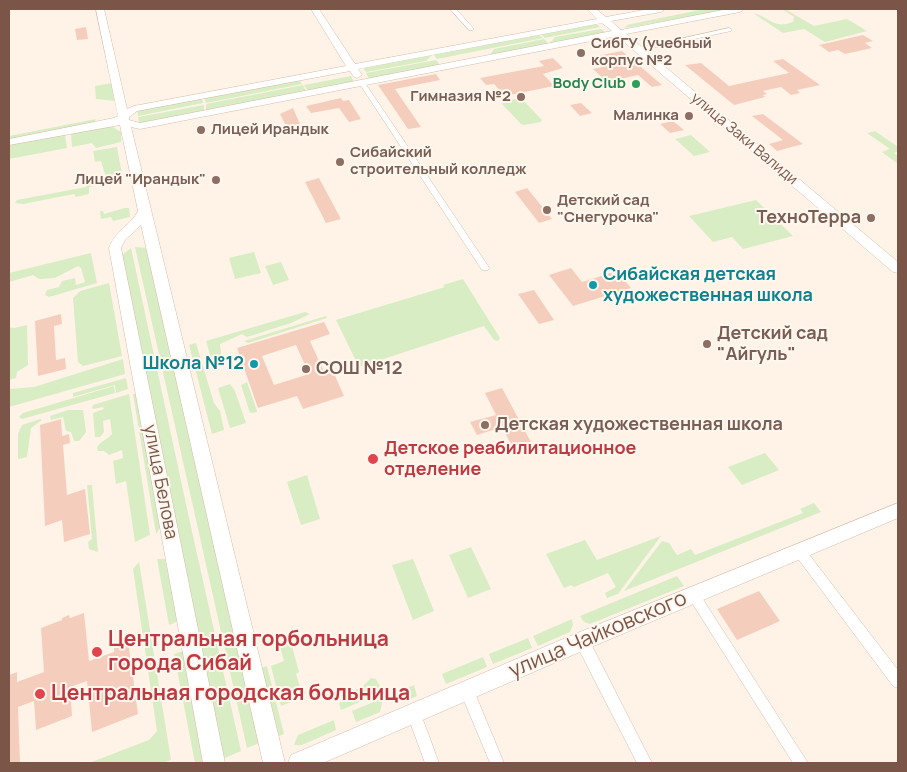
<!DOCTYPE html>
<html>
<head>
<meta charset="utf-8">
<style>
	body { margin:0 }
	#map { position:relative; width:907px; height:772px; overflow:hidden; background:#fef3e6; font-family:Manrope,sans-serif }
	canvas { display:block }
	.frame { position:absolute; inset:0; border:10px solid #7a5548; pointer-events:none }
</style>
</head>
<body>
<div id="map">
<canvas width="907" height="772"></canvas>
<div class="frame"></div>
</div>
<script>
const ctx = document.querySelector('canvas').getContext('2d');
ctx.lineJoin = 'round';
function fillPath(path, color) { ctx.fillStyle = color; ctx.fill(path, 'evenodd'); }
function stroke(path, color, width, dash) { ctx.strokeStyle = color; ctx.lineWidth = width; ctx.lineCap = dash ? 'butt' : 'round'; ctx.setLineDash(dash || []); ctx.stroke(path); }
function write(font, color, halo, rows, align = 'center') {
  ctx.font = font + ' Manrope,sans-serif'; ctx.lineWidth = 4; ctx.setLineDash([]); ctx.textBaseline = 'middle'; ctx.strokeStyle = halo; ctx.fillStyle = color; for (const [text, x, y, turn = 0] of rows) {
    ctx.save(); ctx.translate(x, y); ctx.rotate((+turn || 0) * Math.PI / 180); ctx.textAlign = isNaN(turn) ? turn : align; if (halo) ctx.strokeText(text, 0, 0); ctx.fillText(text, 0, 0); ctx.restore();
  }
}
const green = new Path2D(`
	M704,9H718L721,11L625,28L627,25Z
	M782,9H785L814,26L847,19L867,31L825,42L804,29L783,33L753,13C768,16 774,30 793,22L794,17Z
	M595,23L600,27L545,38L541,34Z
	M601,29L607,33L550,43L555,37Z
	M538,34L543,38L437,59L433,54Z
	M544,39L549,44L489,56L494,49Z
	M432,55L426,61L366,72L363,67Z
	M436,60L440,65L369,79L366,73Z
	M351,76L354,82L308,91L304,85Z
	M299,79L302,84L206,103L204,97Z
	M112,83L115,101L96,99L95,86Z
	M303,85L306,91L206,111V104Z
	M202,98L203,103L138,116L137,110Z
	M519,98L522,99L542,120L541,122L524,125L521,124L502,104L503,102Z
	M204,105V111L139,123L138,117Z
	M96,119L93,124L9,140V136Z
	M111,126L121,132V142L96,148L92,143L72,147L71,134L74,132Z
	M875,131L898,147V151L894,153L898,156V164L882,152L890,149L867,133Z
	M65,134L67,148L9,159V145Z
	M691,135L710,152L694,156L675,139Z
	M117,147L122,174L106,177L101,161L95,162L93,151Z
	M94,181V186L89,187V194L76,197L74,194L23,204L15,203L17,200L86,187V183Z
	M756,200L793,236L743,249L732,237L713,242L689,216Z
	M125,208H129L130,217L113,221L111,217L101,219L100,211H103L104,214Z
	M135,247L147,248L264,741L247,748Z
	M131,248L189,518L241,751L222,759L121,256Z
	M254,252L261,273L235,279L229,258Z
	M91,253L97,283L49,297L45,295L47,290L59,287L62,281L75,278L76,285L85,282L81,268L78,266L55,278L39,279L33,275L9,282V273Z
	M281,262L289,280L273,285L265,266Z
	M463,279L500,338L498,341L494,340L484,326L359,367L336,320L445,287L443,285Z
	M109,283L122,356L83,366L78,362L73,298L80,291Z
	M305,312L310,314L291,323L247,337L242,334L220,344L222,363L220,366L214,368L206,341Z
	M326,316L327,318L248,343L244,341Z
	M27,325L28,365L17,372L16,378L9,380V327L14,328Z
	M196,343L214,403L220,411L224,430L212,434L189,345Z
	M123,359L125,374L9,407L10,389L34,387Z
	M126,378L128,389L116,393L115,385L73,397V393Z
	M247,382L257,411V412L250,413L241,385Z
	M230,384L235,391L246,423L230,428L218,388Z
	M114,386L115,393L22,419L19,417L23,413Z
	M129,394L150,535L135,542L126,481L116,484L113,461L123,458L122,450L109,455L104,451H98L97,447C101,441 107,440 112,434L110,419L103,421L104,432L100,437H95L93,413L104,409L103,407L93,409L92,407L93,405Z
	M133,394H138L160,528L156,534Z
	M68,410H83L86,432L79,441H74L71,432L66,431L63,417L51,420L50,416Z
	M40,419L42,420L31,428L27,457L18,459V434L22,425Z
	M765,453L779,470L742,485L728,467Z
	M307,475L320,519L301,525L287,482Z
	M87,485H92L98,552L89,549L88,542L92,539Z
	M814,503L821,512L624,591L662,541L669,543L677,555L691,549L695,555L803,513L800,509Z
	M661,536L618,594L607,598L605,593L616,587L608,573L574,587L571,585L564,588L546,554L585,540L597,560Z
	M471,547L491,589L468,598L449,555Z
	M157,559H165L178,621L169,625Z
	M413,559L434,611L413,620L392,565Z
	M139,562L171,760L162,763H89L149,740L157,731L133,569Z
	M677,576L684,586L590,624L584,622L580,616Z
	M572,619L573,625L570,632L538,646L533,636Z
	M528,638L532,648L493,664L489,654Z
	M290,639L299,672L296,674L303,697L281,706L271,666L284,661L279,643Z
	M183,651L205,763H195L174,654Z
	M483,657L487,667L446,684L442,674Z
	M267,666L284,734L279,736L261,668Z
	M371,678L376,679L383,692L341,710L339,703L355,696L353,691L362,687Z
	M414,685L417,696C407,701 401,703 392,694Z
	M383,698L380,712L356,722L352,711Z
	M334,720L336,730L302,745H294L298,735Z`);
const building = new Path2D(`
	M86,27L88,39L77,40L75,29Z
	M863,35L873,41L865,43L872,48L845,54L838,50L829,52L819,45Z
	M622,51L648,73L662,85L652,87L638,75L607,82L593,69L603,67L591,57Z
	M553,58L563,68L543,74L554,86L505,96L494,84L486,85L480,78L544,66L539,61Z
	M783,59L820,85L797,90L800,93L791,95L781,87L763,91L767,94L763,95L765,97L734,105L685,65L701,63L729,86L789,73L773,61Z
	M436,74L440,80L395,89L421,127L408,129L378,85Z
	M341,98L343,101L349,100L361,119L349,122L339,108L311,113L306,106Z
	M581,103L592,113L580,116L570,105Z
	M293,108L303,131L290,134L280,114Z
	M763,114L803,144L777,151L769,144L783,140L752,116Z
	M673,121L684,130L670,133L660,124Z
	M319,178L341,219L326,223L305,182Z
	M527,188L552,219L539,223L515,192Z
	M571,268L582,282L617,271L631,288L573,306L549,275Z
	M534,290L554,320L539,324L518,294Z
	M61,314L62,324L54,326L56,360L65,358L66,369L38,376L35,321Z
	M324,322L330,334L310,341L325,374L333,371L344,396L303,409L297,396L258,408L237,348ZM296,345L309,374L274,385L262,356Z
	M502,388L532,444L514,450L502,427L477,435L470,422L496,415L485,393Z
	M61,419L62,436L69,434L70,443L63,445L67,495L85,489L90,534L64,542L62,520L45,526L40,425Z
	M759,591L780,621L737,640L717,609Z
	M84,613L89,661L114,652V646L128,641L138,714L92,732L87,681L70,687L72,716L36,730L34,701L18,707L20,763H9V675L17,672V682L44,672L41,628L62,620V618L69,615L70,618Z`);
const street = new Path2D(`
	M450,9H456L473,28V30H469Z
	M729,28L732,30L731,31L638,51L635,49Z
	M360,82L365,83L488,266L489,268L488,270H482L359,83Z
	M800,547L804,548L898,670V688L893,686L796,556L794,552L796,548Z
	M693,588L697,590L808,763H793L689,598L687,594L689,590Z
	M582,635L587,636L652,763H637L577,646L576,641L577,636Z
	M467,684L472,686L504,763H490L460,691L462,686Z
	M414,707L419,709L439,763H425L407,714L409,709Z`);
const secondary = new Path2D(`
	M96,9H104L127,109L134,106L346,66L311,9H319L355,64L597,19L587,9H596L606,17L649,9H665L661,12L611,21L621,30L728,9H744L740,12L626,34L898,262V273L893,272L617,36L140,129L131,127L285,763H263L141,225L125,240L121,248L225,763H203L109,248C114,232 131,225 138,211L120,125L9,145V139L114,118L118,116ZM602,23L612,31L140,123L129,120V117L137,111L350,71L354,77L357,78L362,75L358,69Z
	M898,503V518L589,648L323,763H288L291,755L575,634Z`);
const markers = [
	[581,53,5,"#8d6e63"],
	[636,84,5,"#2e9e5b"],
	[521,97,5,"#8d6e63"],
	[689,116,5,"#8d6e63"],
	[201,130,5,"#8d6e63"],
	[340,162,5,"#8d6e63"],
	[216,180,5,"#8d6e63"],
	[547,210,5,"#8d6e63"],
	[871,218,5,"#8d6e63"],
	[593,285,5,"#0f9aa8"],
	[707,344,5,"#8d6e63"],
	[254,364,5,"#0f9aa8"],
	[306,369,5,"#8d6e63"],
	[485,425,5,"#8d6e63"],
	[373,459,6,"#e0444e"],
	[97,652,6,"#e0444e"],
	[40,694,6,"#e0444e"]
];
const farEducationnames = [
	["СибГУ (учебный",591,44],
	["корпус №2",591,61],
	["Гимназия №2",511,97,"right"],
	["Малинка",679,116,"right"],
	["Лицей Ирандык",211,130],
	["Сибайский",350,153],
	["строительный колледж",350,170],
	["Лицей \"Ирандык\"",206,180,"right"],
	["Детский сад",557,201],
	["\"Снегурочка\"",557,218]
];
const farLeisurenames = [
	["Body Club",626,84]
];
const farStreetnames = [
	["улица Заки Валиди",744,139,40]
];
const educationNames = [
	["ТехноТерра",861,218,"right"],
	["Детский сад",717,334],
	["\"Айгуль\"",717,355],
	["СОШ №12",316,369],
	["Детская художественная школа",495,425]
];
const cultureNames = [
	["Сибайская детская",603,275],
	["художественная школа",603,296],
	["Школа №12",244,364,"right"]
];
const healthNames = [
	["Детское реабилитационное",384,449],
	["отделение",384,470]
];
const streetNames = [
	["улица Белова",160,482,79]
];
const nearStreetnames = [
	["улица Чайковского",598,635,-23]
];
const nearHealthnames = [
	["Центральная горбольница",108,640],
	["города Сибай",108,664],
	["Центральная городская больница",51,694]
];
fillPath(green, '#d8edc3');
fillPath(building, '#f5cdbc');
stroke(street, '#d4bbae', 1);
stroke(secondary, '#d7baaa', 1);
fillPath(street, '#fff');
fillPath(secondary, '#fff');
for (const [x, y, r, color] of markers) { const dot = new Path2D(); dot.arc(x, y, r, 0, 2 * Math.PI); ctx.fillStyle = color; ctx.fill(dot); stroke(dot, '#fff7ee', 2); }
write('bold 15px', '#785e54', '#fff7ee', farEducationnames, 'left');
write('bold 15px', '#27864d', '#fff7ee', farLeisurenames, 'right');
write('15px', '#7a5548', '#fff7ee', farStreetnames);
write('bold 18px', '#785e54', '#fff7ee', educationNames, 'left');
write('bold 18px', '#0d838f', '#fff7ee', cultureNames, 'left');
write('bold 18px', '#be3a42', '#fff7ee', healthNames, 'left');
write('18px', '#7a5548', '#fff7ee', streetNames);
write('21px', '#7a5548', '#fff7ee', nearStreetnames);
write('bold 21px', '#be3a42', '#fff7ee', nearHealthnames, 'left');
</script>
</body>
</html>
